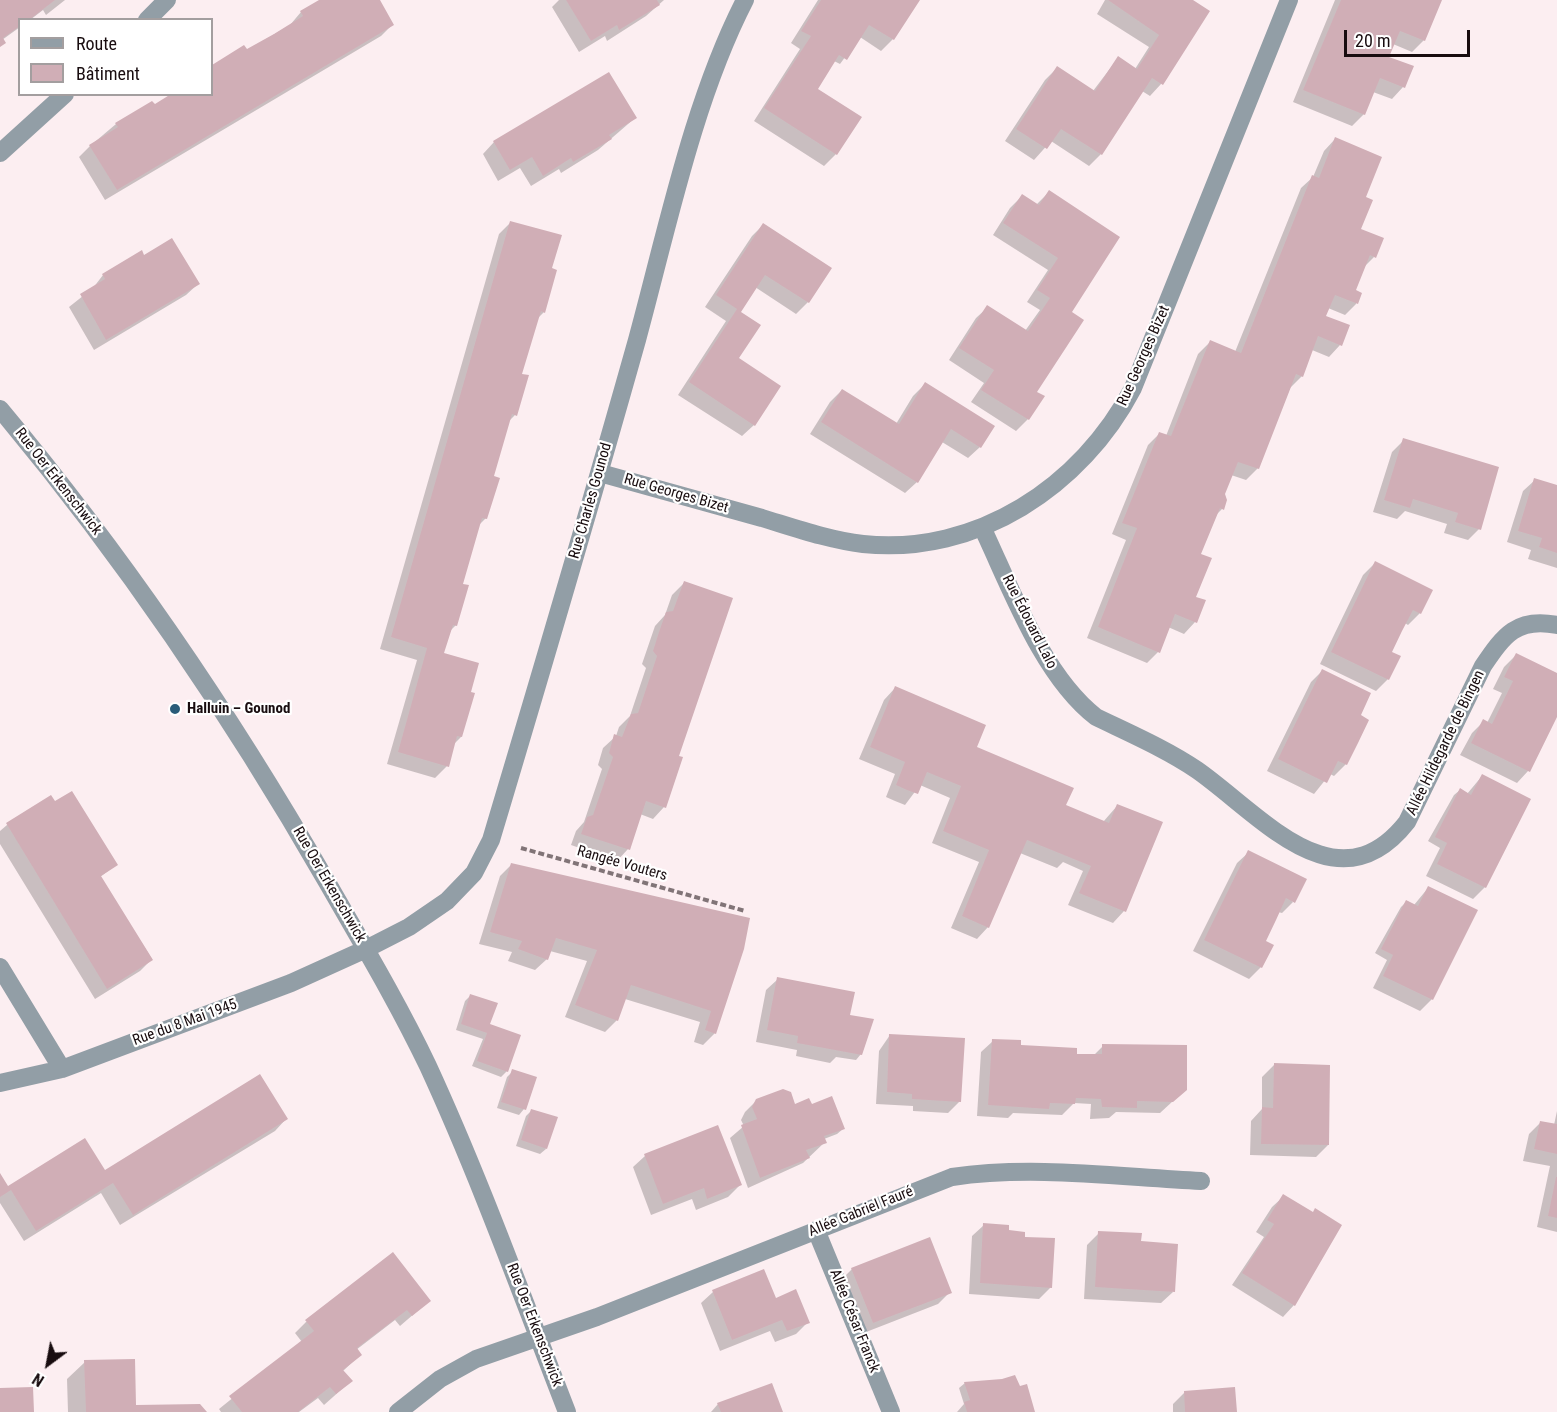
<!DOCTYPE html>
<html>
<head>
<meta charset="utf-8">
<style>
	body { margin:0 }
	#map { position:relative; width:1557px; height:1412px; overflow:hidden; background:#fceef1; font-family:"Roboto Condensed",sans-serif }
	canvas { display:block }
	.legend { position:absolute; left:18px; top:18px; width:195px; height:78px; box-sizing:border-box; background:#fff; border:2px solid #a39e9f; margin:0; padding:8px 10px; list-style:none; font-size:18px; color:#180c0f }
	.legend li { display:flex; align-items:center; gap:12px; height:30px }
	.legend b { width:30px; border:2px solid #a39e9f }
	.north { position:absolute; left:18px; top:1334px; width:60px; height:60px; -webkit-text-stroke:4px #fff; paint-order:stroke; rotate:212deg; font-size:16px; font-weight:700; line-height:24px; text-align:center; color:#180c0f }
	.north::after { content:''; display:block; margin:auto; width:21px; height:27px; background:#180c0f; clip-path:polygon(50% 0,100% 100%,50% 72%,0 100%) }
	.scale { position:absolute; left:1344px; top:30px; width:126px; height:27px; box-sizing:border-box; border:3px solid #180c0f; border-top:0; padding-left:8px; font-size:18px; line-height:21px; white-space:nowrap; color:#180c0f; -webkit-text-stroke:4px #fff; paint-order:stroke }
</style>
</head>
<body>
<div id="map">
<canvas width="1557" height="1412"></canvas>
<ul class="legend">
<li><b style="height:8px;background:#929ea6"></b>Route</li>
<li><b style="height:16px;background:#d0aeb6"></b>Bâtiment</li>
</ul>
<div class="north">N</div>
<div class="scale">20 m</div>
</div>
<script>
const ctx = document.querySelector('canvas').getContext('2d');
ctx.lineJoin = 'round';
function fillPath(path, color) { ctx.fillStyle = color; ctx.fill(path, 'evenodd'); }
function stroke(path, color, width, dash) { ctx.strokeStyle = color; ctx.lineWidth = width; ctx.lineCap = dash ? 'butt' : 'round'; ctx.setLineDash(dash || []); ctx.stroke(path); }
function write(font, color, halo, rows, align = 'center') {
  ctx.font = font + ' "Roboto Condensed",sans-serif'; ctx.lineWidth = 4.5; ctx.setLineDash([]); ctx.textBaseline = 'middle'; ctx.strokeStyle = halo; ctx.fillStyle = color; for (const [text, x, y, turn = 0] of rows) {
    ctx.save(); ctx.translate(x, y); ctx.rotate((+turn || 0) * Math.PI / 180); ctx.textAlign = isNaN(turn) ? turn : align; if (halo) ctx.strokeText(text, 0, 0); ctx.fillText(text, 0, 0); ctx.restore();
  }
}
const shadow = new Path2D(`
	M0,0H65L46,15L43,10L30,20H20V27L2,40L0,47Z
	M322,0H378L393,24L381,36L105,200L79,157L90,146L116,124L152,103L154,106L212,94V67L244,47L246,51L290,25L301,12Z
	M559,0H664L646,16L607,41L605,36L579,52L552,7Z
	M818,0H918L893,39L881,51L860,37L840,64L834,61L816,89L860,118L836,154L824,166L754,121L800,49L791,43Z
	M1105,0H1190L1161,84L1150,96L1142,91L1101,154L1089,166L1051,141L1034,160L1005,141L1045,80L1057,68L1093,91L1118,58L1135,69L1149,47L1097,14Z
	M1335,0H1441L1424,40L1412,52L1393,44L1388,58L1403,87L1392,99L1373,92L1364,114L1352,126L1293,102Z
	M635,118L598,150L561,173L559,169L531,186L520,168L498,181L483,154L494,142Z
	M1335,139L1364,198L1359,230L1374,257L1363,268L1354,291L1360,293L1356,304L1345,315L1328,308L1324,317L1340,345L1329,357L1312,350L1302,376L1290,388L1258,468L1246,480L1231,475L1223,494L1222,509L1215,516L1199,555L1194,597L1195,622L1184,634L1168,627L1158,652L1147,663L1087,638L1126,540L1112,534L1148,445L1159,434L1166,436L1198,354L1210,342L1235,352L1301,188L1313,177L1324,151Z
	M1049,192L1069,312L1035,392L1043,397L1028,419L1016,431L971,402L984,383L949,360L976,318L988,307L1025,331L1040,310L1027,302L1048,270L993,235L1010,208L1022,196L1036,205Z
	M511,222L550,269L544,312L537,319L520,375L515,415L508,422L492,477L486,518L478,526L462,585L456,625L449,632L442,654L469,693L473,694L461,737L454,744L447,766L435,778L387,764L417,660L380,649L499,234Z
	M763,225L830,268L808,302L796,314L755,287L739,312L737,359L754,425L742,436L678,395L726,321L705,307L752,236Z
	M144,257L198,284L186,295L94,350L69,307L93,288L103,275Z
	M925,384L980,447L968,458L942,442L917,482L905,493L810,434L830,402L842,390L896,424L913,396Z
	M1404,440L1479,529L1468,540L1444,533L1447,524L1405,511L1397,519L1373,512L1392,452Z
	M1535,480L1557,486V568L1528,559L1531,550L1507,542L1523,491Z
	M1375,563L1420,613L1408,625L1405,623L1390,653L1388,679L1376,691L1320,664L1363,575Z
	M684,583L677,756L664,807L653,819L640,814L628,849L617,861L571,845L576,831L584,822L602,769L598,765L603,748L616,736L619,727L630,716L646,668L642,664L655,626L665,615L672,595Z
	M1516,655L1557,675V713L1528,771L1517,783L1460,755L1472,733L1484,721L1487,723L1502,693L1493,689L1504,667Z
	M1322,671L1359,716L1346,764L1334,776L1330,774L1314,794L1267,771L1311,682Z
	M895,688L975,747L1064,806L1103,822L1117,806L1124,911L1113,923L1068,905L1083,871L1063,862L1057,868L1020,853L988,927L977,939L951,928L979,862L932,843L950,798L920,785L905,805L895,801L886,797L895,774L859,759L884,700Z
	M1482,776L1485,887L1473,899L1426,876L1440,848L1428,841L1454,795L1460,790L1467,794Z
	M50,797L116,865L100,877L152,959L140,971L95,999L0,844V831L7,825Z
	M1249,852L1293,902L1282,913L1278,912L1264,942L1272,945L1261,967L1249,979L1193,951L1237,863Z
	M512,864L748,919L715,1033L703,1045L694,1042L700,1022L625,999L617,1020L605,1032L565,1017L587,961L550,951L547,959L535,970L508,961L512,952L479,944L500,876Z
	M1428,888L1432,999L1420,1011L1373,988L1387,960L1375,953L1401,907L1407,901L1414,905Z
	M778,979L848,1020L861,1054L856,1060L836,1057L830,1063L796,1056L797,1050L756,1042L766,990Z
	M470,996L488,1025L507,1071L501,1077L472,1066L483,1039L456,1030L465,1001Z
	M890,1035L960,1101L948,1113L913,1111V1106L876,1104L879,1051Z
	M993,1041L1075,1058L1093,1056L1103,1046L1185,1090L1160,1113L1116,1112L1109,1118L1090,1119L1091,1104L1074,1103L1062,1115L1013,1113L1008,1118L977,1116L981,1052Z
	M1274,1065L1328,1145L1316,1157L1250,1155L1251,1121L1262,1109V1077Z
	M513,1071L524,1109L519,1115L497,1108L507,1077Z
	M757,1100L811,1107L843,1129L837,1134L824,1139L825,1142L803,1163L748,1188L730,1138L744,1126L741,1120L745,1112Z
	M532,1110L546,1149L540,1154L516,1146L526,1116Z
	M1557,1111V1232L1537,1227L1550,1166L1523,1161L1529,1134L1541,1122L1554,1125Z
	M286,1119L275,1131L120,1225L101,1193L24,1241L0,1203V1175L8,1188L105,1172Z
	M645,1156L740,1185L728,1197L696,1210L692,1199L651,1215L633,1167Z
	M1284,1196L1294,1305L1283,1317L1232,1285L1264,1237L1256,1232L1272,1207Z
	M984,1225L1023,1238L1051,1287L1039,1299L969,1294L972,1236Z
	M1099,1233L1173,1292L1161,1303L1084,1299L1087,1245Z
	M852,1269L950,1292L938,1304L861,1334L840,1281Z
	M763,1271L775,1300L808,1322L796,1334L775,1342L770,1331L720,1351L701,1303L713,1292Z
	M429,1301L400,1326L395,1320L356,1350L360,1355L343,1371L351,1381L324,1405L318,1398L299,1412H221L219,1409L302,1342L295,1333L306,1322Z
	M85,1362L134,1406L205,1412H68L67,1379Z
	M965,1383L1034,1412H957L964,1404L959,1388Z
	M1185,1392L1235,1412H1173V1404Z
	M718,1404L782,1412H711Z`);
const building = new Path2D(`
	M0,0H55L29,20H20V26L3,38L6,43L0,47Z
	M319,0H380L394,25L117,190L89,145L118,127L115,123L152,101L155,104L171,94H212V65L244,45L247,49L274,34L303,16L300,11Z
	M566,0H657L660,5L619,30L617,25L591,41Z
	M821,0H920L894,40L869,25L847,60L839,55L818,89L862,117L837,155L764,108L811,36L801,31Z
	M1108,0H1193L1210,11L1163,85L1152,78L1102,155L1061,129L1047,149L1016,129L1057,66L1095,91L1118,56L1137,69L1159,35Z
	M1341,0H1442L1425,41L1400,31L1389,57L1414,66L1409,78L1405,88L1380,78L1365,115L1303,90Z
	M609,72L637,118L609,135L612,139L573,162L571,158L543,176L532,157L510,170L493,141Z
	M1335,137L1382,157L1366,197L1373,200L1361,229L1384,238L1376,258L1370,255L1356,290L1362,293L1358,304L1335,295L1326,316L1350,325L1342,346L1318,336L1303,377L1296,374L1259,469L1238,462L1225,494L1227,500L1224,510L1220,508L1201,554L1212,558L1196,597L1206,600L1197,623L1175,614L1160,653L1098,627L1137,528L1122,523L1159,432L1171,436L1210,340L1241,353L1312,175L1319,178Z
	M1049,190L1120,237L1072,312L1084,320L1037,392L1045,396L1029,420L981,390L994,370L959,348L987,305L1028,331L1050,298L1037,290L1058,258L1003,223L1022,194L1039,205Z
	M510,221L562,235L552,268L557,270L545,313L541,311L522,374L529,375L517,416L512,414L494,476L500,478L487,519L482,518L463,584L469,585L457,626L453,625L444,653L479,663L471,692L475,693L462,737L457,736L449,767L398,752L427,648L391,637Z
	M763,223L832,268L809,303L765,275L741,312L761,325L739,358L781,386L755,426L689,382L737,309L716,295Z
	M172,238L200,284L106,340L80,294L105,279L102,274L142,250L144,255Z
	M925,382L995,426L981,448L951,429L918,483L821,422L842,389L899,424Z
	M1403,438L1499,467L1481,530L1455,522L1458,513L1413,499L1410,508L1384,500Z
	M1534,478L1557,485V553L1539,547L1542,538L1518,531Z
	M1375,561L1433,590L1421,614L1413,610L1402,631L1392,652L1401,656L1389,680L1331,652Z
	M684,581L733,598L679,756L683,757L666,808L646,801L630,850L581,834L587,817L593,815L613,757L609,753L614,734L622,737L631,714L638,713L657,656L653,651L659,632L666,612L673,611Z
	M1516,653L1557,673V717L1530,772L1471,743L1483,719L1492,724L1513,681L1504,677Z
	M1322,669L1371,693L1361,715L1369,720L1358,743L1347,765L1338,761L1327,783L1278,759Z
	M895,686L986,725L977,747L1074,788L1066,805L1109,823L1117,804L1163,822L1126,912L1079,893L1091,866L1027,840L989,928L962,916L989,850L943,831L961,786L927,772L918,794L907,790L896,785L905,762L870,747Z
	M1482,774L1531,799L1486,888L1437,864L1447,843L1435,837L1460,788L1471,795Z
	M72,791L118,865L101,876L153,960L107,989L6,823L51,795L55,801Z
	M1248,850L1307,879L1295,903L1286,898L1276,920L1266,941L1274,945L1262,968L1204,940Z
	M511,863L750,918L744,949L716,1034L705,1030L711,1011L631,985L618,1021L575,1005L597,950L556,938L548,960L518,949L522,941L490,932Z
	M1428,886L1478,910L1433,1000L1383,976L1393,955L1381,949L1406,900L1418,906Z
	M777,977L855,992L850,1015L874,1019L862,1055L797,1043L798,1036L767,1030Z
	M470,994L498,1003L490,1024L521,1035L508,1072L477,1061L487,1033L461,1024Z
	M889,1034L965,1038L961,1102L912,1099V1094L887,1092Z
	M992,1039L1021,1040V1045L1077,1048V1054H1102V1044L1187,1045V1090L1173,1102L1137,1101V1108L1102,1107L1101,1099L1076,1098L1075,1104L1050,1103L1049,1109L988,1105Z
	M1274,1063L1330,1065L1329,1145L1261,1144L1262,1107L1273,1108Z
	M512,1069L537,1077L526,1110L501,1102Z
	M260,1074L288,1119L133,1215L113,1183L36,1231L11,1190L0,1197V1173L8,1186L85,1138L105,1170Z
	M783,1089L791,1092L795,1104L809,1098L812,1104L832,1096L845,1129L824,1136L827,1143L806,1150L810,1158L760,1178L741,1125L757,1119L752,1107L756,1099Z
	M531,1109L558,1117L547,1149L521,1140Z
	M1540,1121L1557,1124V1154L1534,1149Z
	M718,1125L742,1185L707,1199L704,1188L663,1204L644,1154Z
	M1556,1177H1557V1218L1548,1216Z
	M1283,1194L1313,1212L1315,1208L1342,1225L1295,1306L1242,1273L1274,1224L1267,1220Z
	M983,1223L1009,1225V1230L1025,1232V1237L1055,1238L1052,1288L980,1283Z
	M1098,1231L1142,1233L1141,1241L1178,1244L1175,1292L1095,1287Z
	M930,1237L952,1293L873,1323L851,1268Z
	M393,1252L431,1301L412,1316L407,1310L357,1348L362,1355L343,1370L353,1381L336,1394L330,1387L298,1412H242L229,1396L314,1331L305,1320Z
	M764,1269L776,1298L796,1289L810,1323L787,1331L782,1320L732,1340L712,1290Z
	M135,1359L136,1405L200,1404L207,1412H86L84,1360Z
	M1015,1375L1020,1386L1027,1384L1035,1412H967L964,1402L970,1400L964,1382L1002,1379Z
	M772,1383L783,1412H721L717,1403Z
	M33,1387L34,1412H0V1388Z
	M1235,1387L1237,1412H1185L1184,1391Z`);
const path = new Path2D(`
	M521,848L745,911`);
const minor = new Path2D(`
	M147,20L167,0
	M0,153L65,94
	M0,409C124,557 231,715 327,882C362,943 398,1003 428,1066C480,1179 522,1296 567,1412
	M600,473C654,488 708,503 762,518C795,528 829,540 863,544C977,556 1082,486 1133,388L1289,0
	M982,527C1011,588 1042,675 1096,717C1129,733 1166,749 1197,770C1260,814 1337,911 1407,822L1483,666C1504,635 1517,617 1557,625
	M0,967L62,1069
	M0,1083L62,1069L291,983L366,949L409,927L447,901L474,873L491,840C541,673 590,507 637,340C667,230 693,101 745,0
	M816,1230L891,1412
	M398,1412L440,1379L476,1359L597,1317L952,1177C1033,1165 1118,1177 1201,1181`);
const markers = [
	[175,709,6,"#2a5c79"]
];
const streetNames = [
	["Rue Georges Bizet",1144,356,-66],
	["Rue Oer Erkenschwick",58,482,52],
	["Rue Georges Bizet",676,494,16],
	["Rue Charles Gounod",591,501,-74],
	["Rue Édouard Lalo",1029,622,63],
	["Allée Hildegarde de Bingen",1446,743,-64],
	["Rangée Vouters",622,864,16],
	["Rue Oer Erkenschwick",329,885,60],
	["Rue du 8 Mai 1945",185,1023,-20],
	["Allée Gabriel Fauré",861,1212,-22],
	["Allée César Franck",854,1321,68],
	["Rue Oer Erkenschwick",534,1325,69]
];
const poiNames = [
	["Halluin – Gounod",187,709]
];
fillPath(shadow, '#0003');
fillPath(building, '#d0aeb6');
stroke(path, '#817477', 4, [6, 3]);
stroke(minor, '#929ea6', 18);
for (const [x, y, r, color] of markers) { const dot = new Path2D(); dot.arc(x, y, r, 0, 2 * Math.PI); ctx.fillStyle = color; ctx.fill(dot); stroke(dot, '#fff', 2); }
write('15px', '#180c0f', '#fff', streetNames);
write('bold 15px', '#180c0f', '#fff', poiNames, 'left');
</script>
</body>
</html>
